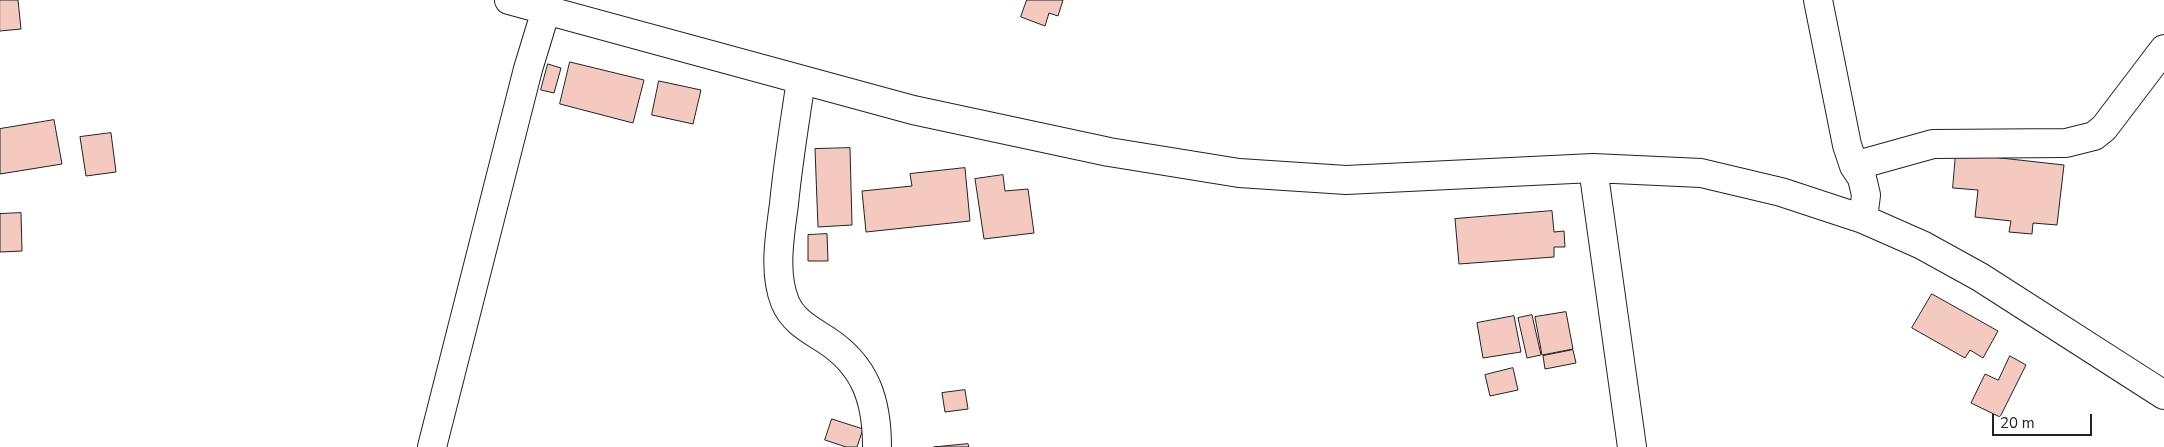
<!DOCTYPE html>
<html>
<head>
<meta charset="utf-8">
<style>
	body { margin:0 }
	#map { position:relative; width:2164px; height:447px; overflow:hidden; background:#fff; font-family:"Nunito Sans",sans-serif }
	canvas { display:block }
	.scale { position:absolute; left:1992px; top:414px; width:100px; height:22px; box-sizing:border-box; border:2px solid #222; border-top:0; padding-left:6px; font-size:15px; line-height:18px; white-space:nowrap; color:#222; -webkit-text-stroke:4px #fff; paint-order:stroke }
</style>
</head>
<body>
<div id="map">
<canvas width="2164" height="447"></canvas>
<div class="scale">20 m</div>
</div>
<script>
const ctx = document.querySelector('canvas').getContext('2d');
ctx.lineJoin = 'round';
function fillPath(path, color) { ctx.fillStyle = color; ctx.fill(path, 'evenodd'); }
function stroke(path, color, width, dash) { ctx.strokeStyle = color; ctx.lineWidth = width; ctx.lineCap = dash ? 'butt' : 'round'; ctx.setLineDash(dash || []); ctx.stroke(path); }
const building = new Path2D(`
	M0,0H18L21,29L0,31Z
	M1027,0H1063L1058,16L1049,13L1045,26L1021,17Z
	M570,62L644,80L633,123L560,104Z
	M548,64L561,68L554,93L541,90Z
	M659,81L701,90L693,124L652,115Z
	M54,120L62,164L0,174V129Z
	M111,133L116,172L86,176L80,137Z
	M850,148L852,225L818,227L815,149Z
	M1956,153L2064,165L2057,225L2033,223L2032,234L2009,232L2011,221L1975,217L1978,190L1953,188Z
	M965,168L970,221L866,232L862,191L912,186L910,174Z
	M1003,175L1005,191L1028,189L1034,233L984,239L975,179Z
	M1552,211L1554,232L1564,231L1565,247H1554V257L1459,264L1455,219Z
	M21,213L22,251L0,252V214Z
	M827,234L828,261H808V235Z
	M1932,294L1998,331L1983,358L1970,350L1965,358L1912,328Z
	M1566,312L1573,349L1542,355L1535,317Z
	M1532,315L1541,355L1527,358L1518,318Z
	M1514,316L1521,352L1483,358L1477,323Z
	M1573,350L1576,363L1545,369L1543,356Z
	M2010,356L2026,365L2000,417L1971,403L1985,374L1998,380Z
	M1513,368L1518,390L1490,396L1485,375Z
	M965,390L968,409L945,412L942,393Z
	M832,419L863,429L857,447H846L825,440Z
	M968,444L969,447H934Z`);
const minor = new Path2D(`
	M509,0L913,110L1109,152L1239,173L1346,180L1593,168L1701,173L1781,192L1863,219L1922,245L1980,277L2164,395
	M1818,0L1847,145L1854,166L1862,178L1866,195L1863,219
	M801,80C795,121 788,162 784,204C780,235 773,272 785,302C793,321 809,329 826,340C866,366 877,401 877,447
	M1854,166L1933,144L2066,143L2094,136L2104,128L2164,49
	M1593,168L1632,447
	M432,447L528,69L546,10`);
fillPath(building, '#f3c9c0');
stroke(building, '#222', 1);
stroke(minor, '#222', 30);
stroke(minor, '#fff', 28);
</script>
</body>
</html>
